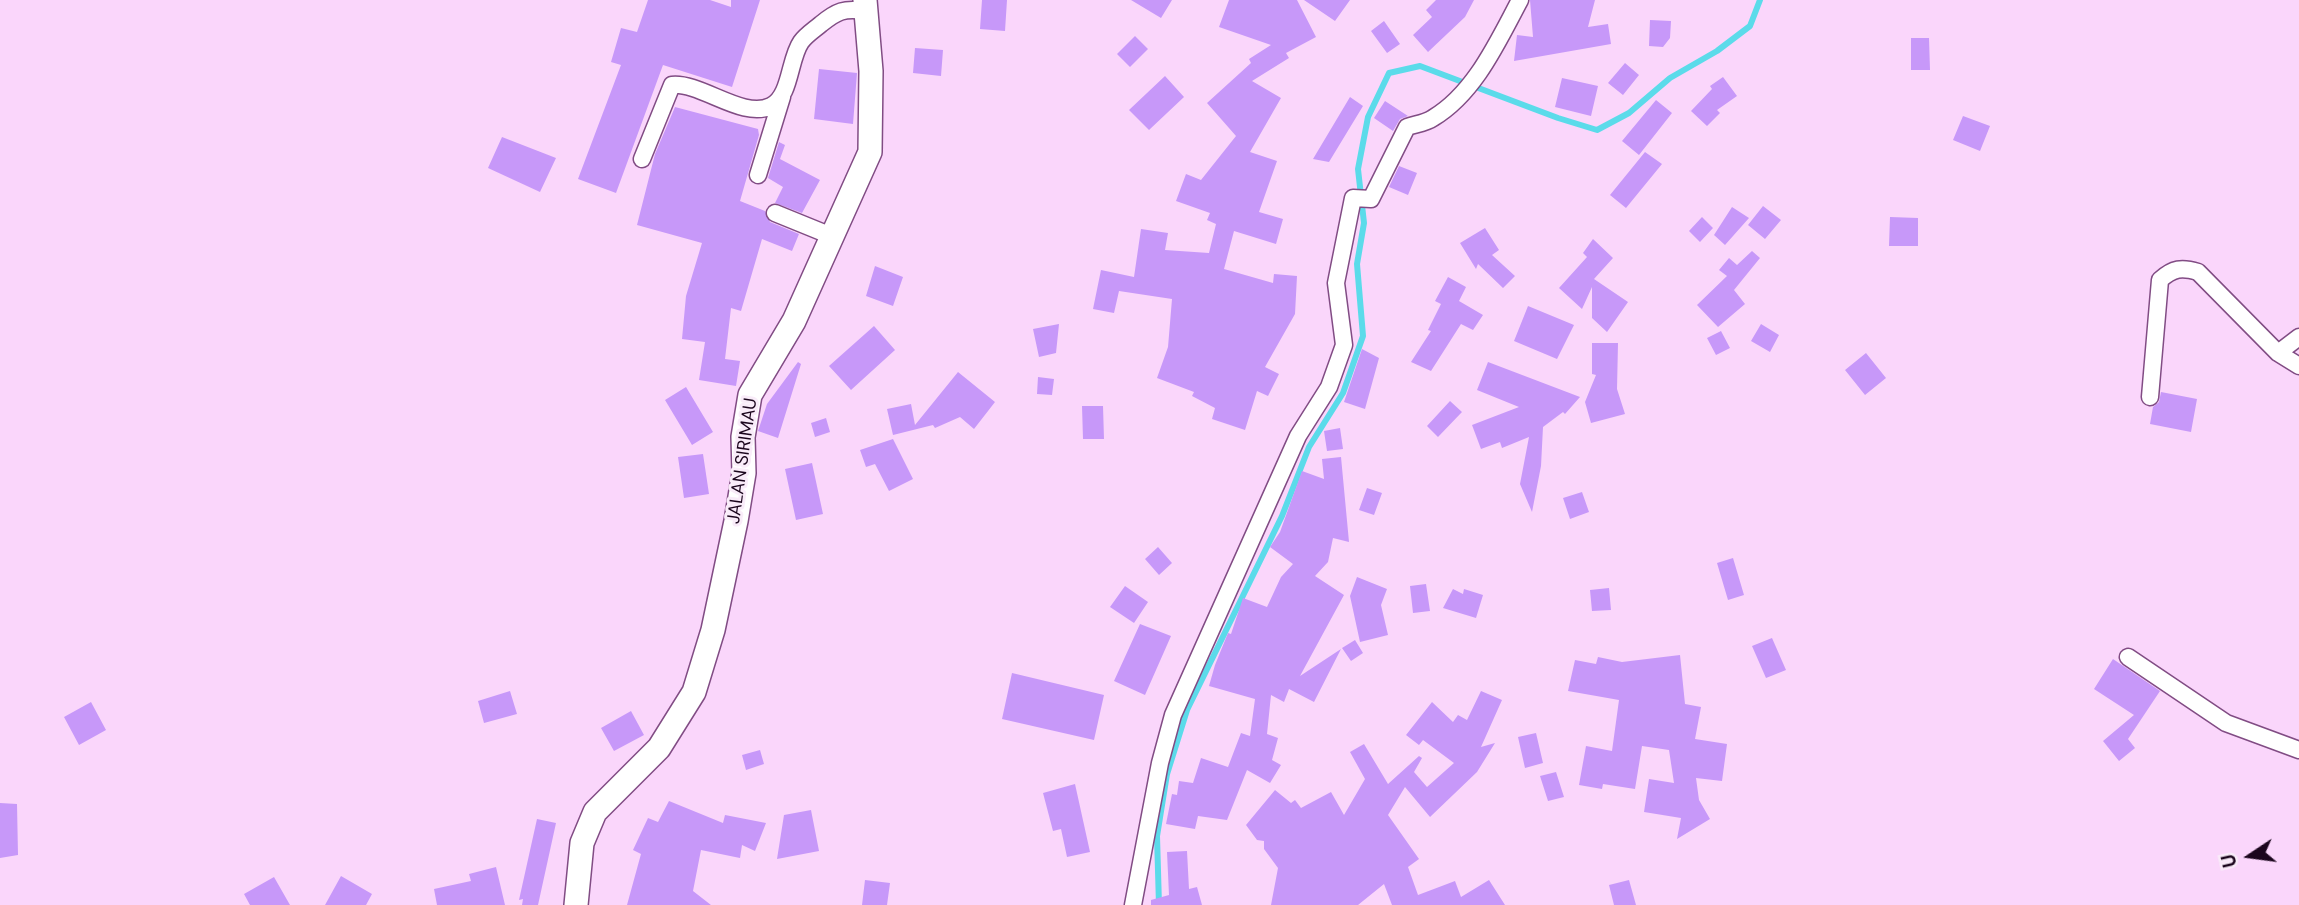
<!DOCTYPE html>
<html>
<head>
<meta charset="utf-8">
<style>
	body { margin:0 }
	#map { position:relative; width:2299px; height:905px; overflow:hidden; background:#fad6fb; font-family:"DM Sans",sans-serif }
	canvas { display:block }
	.north { position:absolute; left:2215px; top:821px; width:70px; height:70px; -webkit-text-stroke:5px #f9ecf9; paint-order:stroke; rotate:257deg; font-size:19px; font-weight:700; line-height:28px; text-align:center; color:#1b061d }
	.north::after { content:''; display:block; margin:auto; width:24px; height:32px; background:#1b061d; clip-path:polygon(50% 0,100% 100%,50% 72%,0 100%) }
</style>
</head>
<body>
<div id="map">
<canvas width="2299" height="905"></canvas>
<div class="north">U</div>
</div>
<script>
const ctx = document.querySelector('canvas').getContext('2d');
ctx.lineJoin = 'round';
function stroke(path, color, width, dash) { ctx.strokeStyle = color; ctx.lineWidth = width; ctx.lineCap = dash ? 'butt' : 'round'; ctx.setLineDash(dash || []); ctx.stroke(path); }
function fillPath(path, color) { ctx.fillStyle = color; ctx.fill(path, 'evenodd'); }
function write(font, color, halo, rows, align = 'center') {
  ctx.font = font + ' "DM Sans",sans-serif'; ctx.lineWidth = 6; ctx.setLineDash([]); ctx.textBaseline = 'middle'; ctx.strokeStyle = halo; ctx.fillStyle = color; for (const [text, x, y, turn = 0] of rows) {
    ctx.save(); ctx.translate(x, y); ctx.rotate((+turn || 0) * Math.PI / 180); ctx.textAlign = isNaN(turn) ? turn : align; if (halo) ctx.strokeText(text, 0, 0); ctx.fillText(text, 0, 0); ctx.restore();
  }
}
const stream = new Path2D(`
	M1159,905L1157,836L1167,774L1187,710L1282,516L1309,447L1343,393L1363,336L1357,264L1364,223L1358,169L1368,117L1389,73L1420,66L1558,118L1597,130L1629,113L1670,78L1717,51L1750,26L1760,0`);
const building = new Path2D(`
	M648,0H710L731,7V0H760L732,87L663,65L616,193L578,179L621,65L611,62L621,28L637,32Z
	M982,0H1007L1005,31L980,29Z
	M1131,0H1172L1161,18Z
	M1229,0H1297L1316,37L1286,53L1289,58L1252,81L1281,98L1250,152L1277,161L1259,212L1283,219L1276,244L1234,231L1224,269L1273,283L1274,274L1297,276L1295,314L1265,367L1279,374L1268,396L1257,391L1245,430L1212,419L1215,408L1192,396L1194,392L1157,378L1168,347L1172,299L1119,291L1114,313L1093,309L1101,270L1134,277L1141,229L1168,233L1165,250L1209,253L1216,224L1207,220L1210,213L1176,201L1186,174L1201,180L1236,136L1207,103L1251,63L1249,59L1271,45L1219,27Z
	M1304,0H1350L1335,21Z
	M1436,0H1474L1465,17L1428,52L1413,35L1432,17L1426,10Z
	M1530,0H1595L1588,27L1608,24L1611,44L1514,61L1517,35L1533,37Z
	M1650,20L1671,21L1670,38L1663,47L1649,46Z
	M1384,21L1400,44L1387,53L1371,31Z
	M1135,36L1148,49L1130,67L1117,54Z
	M1911,38H1929L1930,70H1911Z
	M915,48L943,50L941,76L913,73Z
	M1625,63L1639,75L1623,95L1608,83Z
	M819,69L857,73L853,124L814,119Z
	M1165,76L1184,97L1149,130L1129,110Z
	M1723,77L1737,96L1717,110L1720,113L1707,126L1691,111L1712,89L1710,86Z
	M1562,78L1598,86L1591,116L1555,107Z
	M1350,97L1363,106L1329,162L1313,159Z
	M1656,100L1672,113L1639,155L1622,141Z
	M1385,101L1408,116L1400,119L1393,131L1374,118Z
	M675,107L758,129L759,135L740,201L765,211L770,222L799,234L792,251L762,239L741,311L731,308L725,359L740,361L736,386L699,380L705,342L682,339L686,296L702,243L637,225L655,154Z
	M1963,116L1990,126L1980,151L1953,140Z
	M502,137L556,158L540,192L488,168Z
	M779,142L785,145L780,159L820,180L802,213L775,203L783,187L768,178Z
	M1645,152L1662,164L1626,208L1610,195Z
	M1399,166L1417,173L1408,195L1389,187Z
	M1763,206L1781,220L1765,239L1748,225Z
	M1732,207L1749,218L1725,245L1714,235Z
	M1702,217L1713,228L1700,242L1689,231Z
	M1890,217L1918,218V246H1889Z
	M1485,228L1499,250L1492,255L1515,276L1503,288L1478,264L1476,269L1460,243Z
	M1593,239L1613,258L1594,279L1628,302L1607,332L1592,318V287L1582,309L1559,288L1587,257L1583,253Z
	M1752,251L1760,258L1734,290L1745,304L1718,327L1697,305L1727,276L1719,270L1729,258L1737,265Z
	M875,266L903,277L893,306L866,296Z
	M1448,277L1466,287L1459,301L1483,315L1473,330L1461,324L1431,371L1411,362L1431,331L1428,330L1441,304L1435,301Z
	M1528,306L1574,325L1557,359L1514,341Z
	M1059,324L1056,353L1039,357L1033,329Z
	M1761,324L1779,335L1770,352L1751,341Z
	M874,326L895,350L851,390L829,366Z
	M1721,331L1730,348L1716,355L1707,338Z
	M1592,343H1618L1617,389L1625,414L1591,423L1585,402L1596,375L1592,374Z
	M1362,349L1379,358L1365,409L1344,402Z
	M1866,353L1886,378L1865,395L1845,370Z
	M798,362L801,364L778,438L758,431L767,404Z
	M1488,362L1580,397L1565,414L1563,412L1543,427L1541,466L1532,512L1520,484L1529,437L1502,448L1500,442L1481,449L1472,425L1519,407L1477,390Z
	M958,372L995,402L974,429L960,417L935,428L933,425L893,435L887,409L911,404L915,425Z
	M1038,377L1054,379L1052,395L1037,394Z
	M686,387L713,432L692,445L665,400Z
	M2161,392L2197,399L2191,432L2150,424L2153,407L2159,402Z
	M1450,401L1462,412L1438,437L1427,426Z
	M1082,406H1103L1104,439H1083Z
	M826,418L830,432L815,437L811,423Z
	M1340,428L1343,449L1327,451L1324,431Z
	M893,439L913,479L889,491L875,464L866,467L860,450Z
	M703,454L709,494L684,498L678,457Z
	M1341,457L1349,542L1333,538L1328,562L1315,576L1344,595L1300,676L1341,649L1314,702L1289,689L1284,702L1271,695L1267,734L1278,738L1272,760L1281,765L1270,783L1247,770L1227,820L1198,816L1195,829L1166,824L1172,794L1177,795L1179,781L1193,783L1201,758L1228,767L1241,733L1250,736L1255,699L1209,686L1215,665L1228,633L1231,634L1243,598L1267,607L1281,577L1293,564L1270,547L1280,532L1302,471L1324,479L1322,459Z
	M812,463L823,514L796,520L785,469Z
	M1367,488L1382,493L1374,515L1359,510Z
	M1582,492L1589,512L1570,519L1563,498Z
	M1158,547L1172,563L1159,575L1145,559Z
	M1733,558L1744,595L1728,600L1717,563Z
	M1357,577L1387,589L1381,605L1388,635L1360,642L1350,596Z
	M1426,584L1430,611L1413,613L1410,586Z
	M1125,586L1148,602L1134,623L1110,607Z
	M1609,588L1611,610L1592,611L1590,590Z
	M1453,589L1463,594L1464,589L1483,595L1476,618L1443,608Z
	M1140,624L1171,636L1145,695L1114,681Z
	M1772,638L1786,670L1766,678L1752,646Z
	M1355,640L1363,653L1351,661L1342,648Z
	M1680,655L1685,704L1701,707L1695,739L1727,744L1722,781L1696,778L1699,800L1710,819L1677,839L1681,818L1644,812L1649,779L1674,783L1669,750L1642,746L1635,789L1603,784L1602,789L1579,785L1586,746L1612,751L1619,700L1568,691L1575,660L1596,664L1598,657L1622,662Z
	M2113,659L2160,691L2128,739L2135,748L2119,761L2103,741L2134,715L2094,689Z
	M1012,673L1104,695L1094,740L1002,719Z
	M510,691L517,714L484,723L478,701Z
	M1481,691L1502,700L1481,747L1495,743L1477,772L1430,817L1405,787L1388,815L1419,859L1408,867L1418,895L1455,881L1461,897L1489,880L1505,905H1392L1384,884L1358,905H1271L1278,868L1264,849V841L1257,840L1246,825L1275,790L1291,803L1295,800L1301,808L1331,792L1344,815L1365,779L1350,752L1364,744L1388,784L1419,756L1422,758L1414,772L1427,787L1454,763L1423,740L1419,745L1406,735L1432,702L1453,722L1458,715L1467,720Z
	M91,702L106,730L79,745L64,717Z
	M631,711L644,735L614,751L601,728Z
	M1536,733L1543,763L1525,768L1518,737Z
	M760,750L764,764L746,770L742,755Z
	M1556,772L1564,797L1548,801L1540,776Z
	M1075,784L1090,852L1067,857L1061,829L1053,831L1043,793Z
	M669,801L723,823L725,815L766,823L755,851L742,845L740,858L701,850L693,891L711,905H627L641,854L633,850L648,818L658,822Z
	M0,803L17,804L18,855L0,858Z
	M811,810L819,851L777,859L784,815Z
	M537,819L556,823L538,905H522L523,899L519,900Z
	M1187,851L1189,889L1197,887L1202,905H1151V900L1169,895L1167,852Z
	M496,867L505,905H437L434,889L471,881L469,874Z
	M341,876L372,894L366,905H325Z
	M274,877L290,905H250L244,894Z
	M865,880L890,883L887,905H862Z
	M1629,880L1636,905H1614L1609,885Z`);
const minor = new Path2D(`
	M642,159L672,85C701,82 743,120 771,106C791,96 789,59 801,42C806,35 814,30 821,24C837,11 844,8 865,11
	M758,175L782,97
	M775,213L834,237
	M2278,353L2299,337
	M2150,397L2160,280C2173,268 2182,267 2198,272L2278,353L2299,366
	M2128,657L2226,723L2299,750
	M1133,905L1160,763L1173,715L1298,436L1329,387L1344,345L1336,283L1353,198L1371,199L1407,127C1416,124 1426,123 1433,118C1475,93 1498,41 1520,0`);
const secondary = new Path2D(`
	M576,905L582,843L595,812L659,748L694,692L713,630L736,521L744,473L743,437L750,395L794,321L870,152L871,71L865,0`);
const streetNames = [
	["JALAN SIRIMAU",743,461,-82]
];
stroke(stream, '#5bdbea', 6);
fillPath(building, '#c798f9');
stroke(minor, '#814c84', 19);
stroke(secondary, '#814c84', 26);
stroke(minor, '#fff', 16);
stroke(secondary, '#fff', 23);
write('18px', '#1b061d', '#f9ecf9', streetNames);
</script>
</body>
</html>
